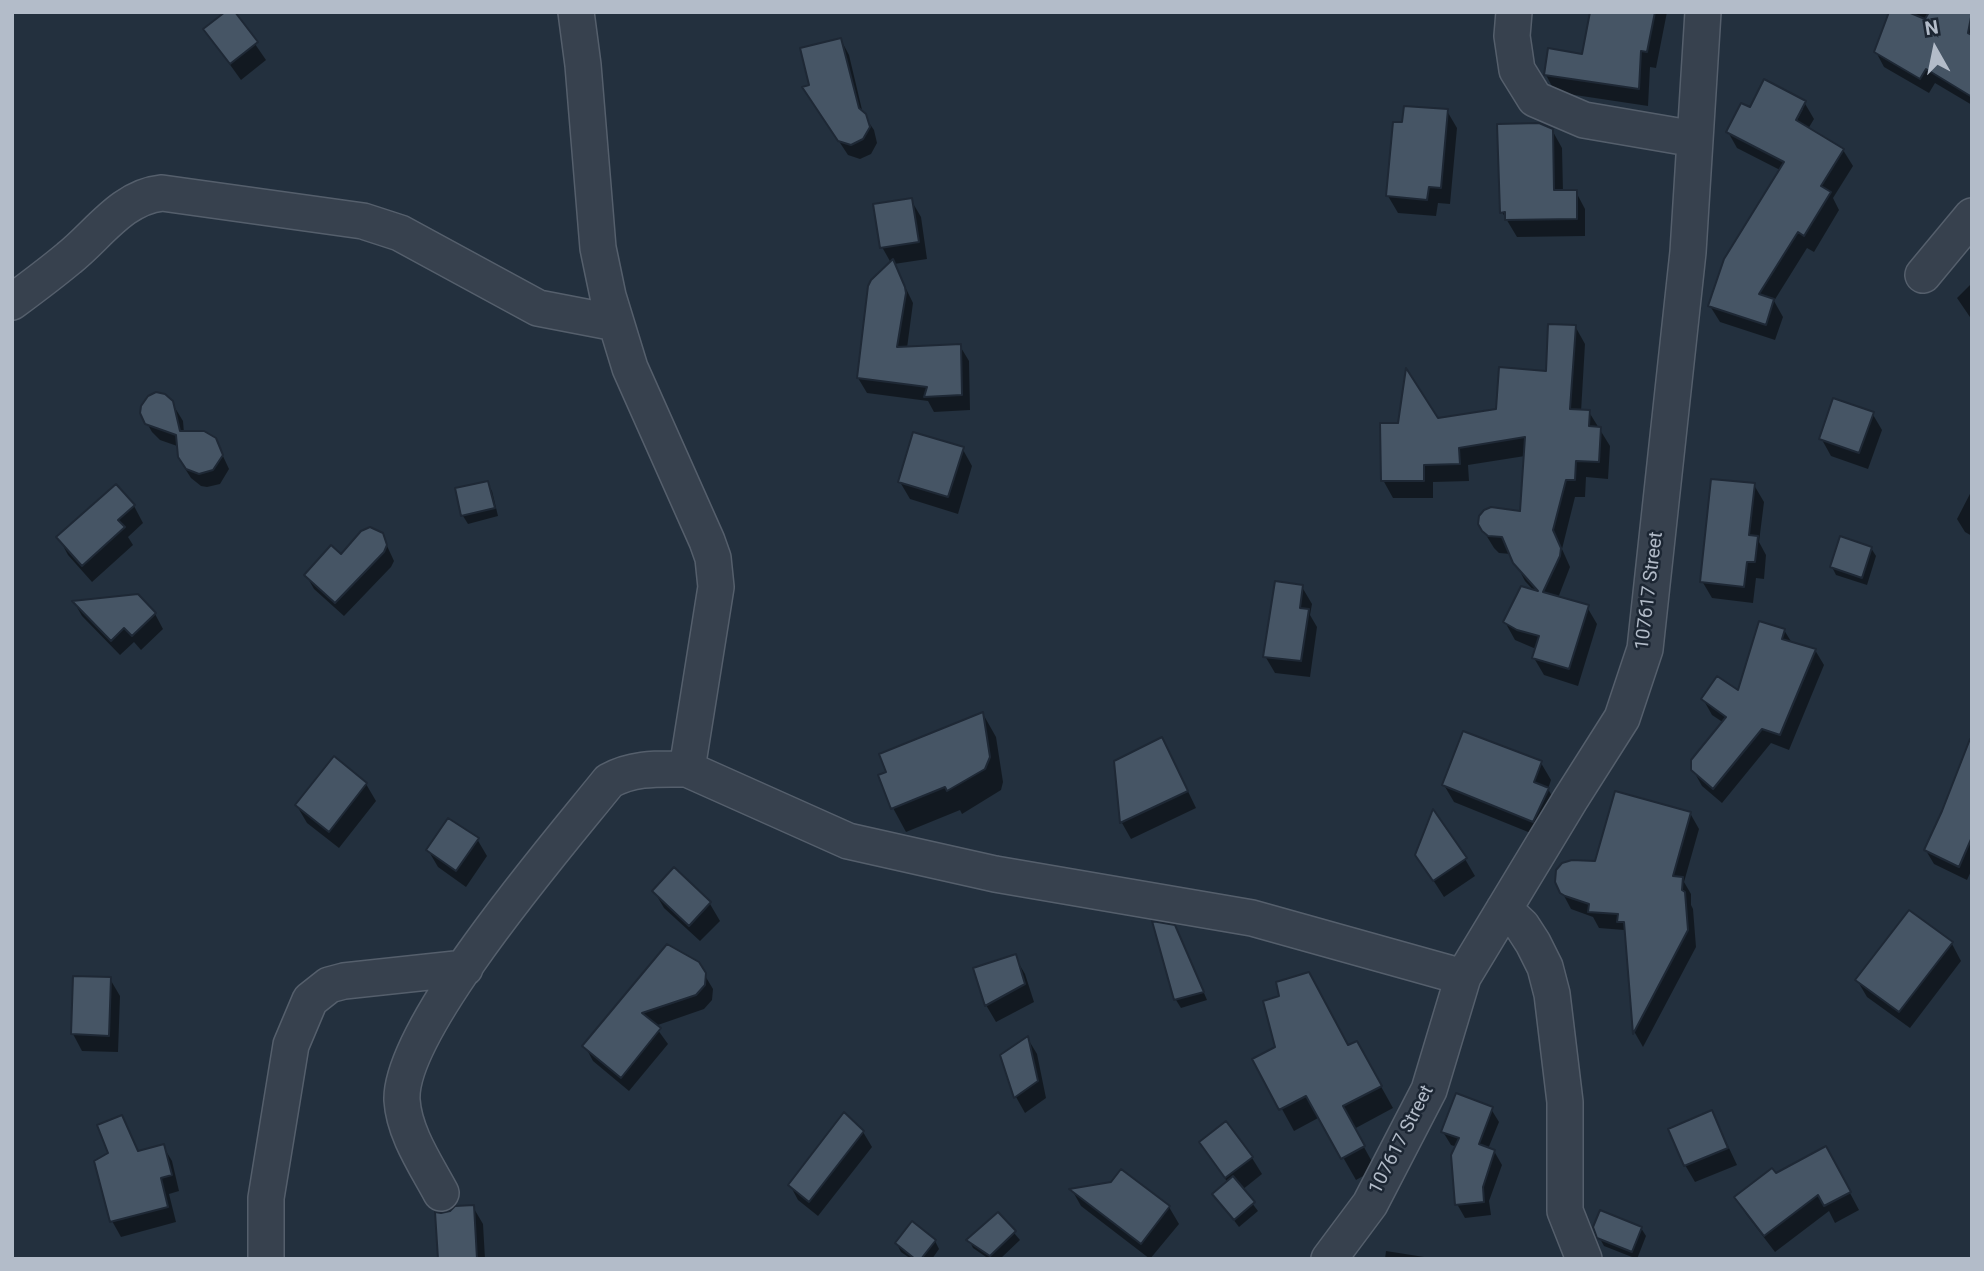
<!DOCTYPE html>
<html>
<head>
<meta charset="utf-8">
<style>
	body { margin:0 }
	#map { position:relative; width:1984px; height:1271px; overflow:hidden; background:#23303e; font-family:Roboto,sans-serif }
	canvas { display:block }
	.frame { position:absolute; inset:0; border:14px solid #b3bcc9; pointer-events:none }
	.north { position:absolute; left:1900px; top:14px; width:70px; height:70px; -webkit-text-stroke:5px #1c2633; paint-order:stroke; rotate:351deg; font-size:19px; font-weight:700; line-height:28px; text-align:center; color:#b3bcc9 }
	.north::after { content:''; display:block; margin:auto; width:24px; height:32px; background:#b3bcc9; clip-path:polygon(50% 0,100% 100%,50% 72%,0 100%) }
</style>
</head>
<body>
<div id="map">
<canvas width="1984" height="1271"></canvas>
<div class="frame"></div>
<div class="north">N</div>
</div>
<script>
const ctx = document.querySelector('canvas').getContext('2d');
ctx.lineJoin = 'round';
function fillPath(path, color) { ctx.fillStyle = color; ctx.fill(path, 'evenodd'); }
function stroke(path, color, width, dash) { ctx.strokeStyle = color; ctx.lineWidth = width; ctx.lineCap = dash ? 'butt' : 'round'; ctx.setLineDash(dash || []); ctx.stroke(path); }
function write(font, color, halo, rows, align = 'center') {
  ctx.font = font + ' Roboto,sans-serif'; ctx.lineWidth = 5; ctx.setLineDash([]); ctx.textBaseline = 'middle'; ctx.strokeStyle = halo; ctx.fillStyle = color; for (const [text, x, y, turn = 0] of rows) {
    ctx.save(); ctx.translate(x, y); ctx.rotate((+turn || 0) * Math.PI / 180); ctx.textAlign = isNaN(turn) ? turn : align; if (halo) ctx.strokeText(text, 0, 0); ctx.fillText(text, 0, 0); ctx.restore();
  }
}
const shadow = new Path2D(`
	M233,12L266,60L241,80L205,30Z
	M1592,12H1667L1656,68L1650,67L1648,106L1555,92L1546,75L1583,56Z
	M1907,12H1972V105L1935,83L1929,93L1884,67L1876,52Z
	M841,40L849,55L863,114L874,130L877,143L871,154L860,159L848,155L813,102L811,86Z
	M1804,102L1814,119L1808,129L1843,150L1853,166L1833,198L1839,210L1814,252L1807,248L1774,301L1783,317L1775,340L1720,322L1710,306L1780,170L1737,148L1728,132L1750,109ZM1800,109H1803L1793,128Z
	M1447,111L1457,128L1450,204L1438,203L1436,216L1398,213L1388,196L1404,124Z
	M1552,130L1562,148L1563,192H1576L1585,209V236L1517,237L1502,212Z
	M911,200L921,217L927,259L894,264L913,303L907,348L960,346L969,361L970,410L934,412L928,401L867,393L858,378L891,263L882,247Z
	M1972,283V320L1957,298Z
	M1575,326L1585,344L1581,412H1589L1610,446L1608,479L1586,477L1585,497H1575L1562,549L1570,567L1558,598L1587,607L1597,624L1578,686L1544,675L1534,658L1536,649L1515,640L1505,622L1535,592L1525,581L1511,554L1499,553L1494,548L1483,530L1521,513L1525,456L1468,465L1469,481L1433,482V498H1393L1383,480L1437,420L1497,410L1548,373Z
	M169,398L183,421L184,433L215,439L229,469L220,484L207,487L201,486L191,478L182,464L180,447L160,440L152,432L144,418Z
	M1872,413L1882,430L1868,469L1831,456L1821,438Z
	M962,448L972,466L958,514L910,499L900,482Z
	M487,483L492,491L498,516L468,524L463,516L457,490Z
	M1754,485L1764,502L1759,542L1766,555L1764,579L1756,578L1753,603L1712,598L1702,581Z
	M116,487L134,506L143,523L128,537L133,545L92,582L68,555L59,538Z
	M1972,490V536L1965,532L1957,519Z
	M382,535L394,561L391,567L344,616L314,589L306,575Z
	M1871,548L1876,556L1867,585L1836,575L1832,567Z
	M1302,587L1312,604L1310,615L1317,627L1310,677L1275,673L1265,656Z
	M74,602L155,614L163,629L141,650L134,642L120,655L82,616Z
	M1784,630L1792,643L1815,650L1824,665L1789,750L1771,743L1722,803L1702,786L1693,770L1724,723L1712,715L1703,699L1739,692Z
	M983,714L996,737L1003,782L1001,790L962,814L960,810L906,832L893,808Z
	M1171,756L1196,808L1131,839L1122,823L1116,762Z
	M1972,756V869L1967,880L1934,864L1925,849L1960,769Z
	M334,759L366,784L376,801L339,848L307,823L297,806Z
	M1541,763L1551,780L1548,789L1558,807L1543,838L1454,802L1444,785Z
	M1690,813L1699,829L1684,882L1691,894V905L1693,909L1696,947L1643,1047L1635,1033L1627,935L1624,930L1599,928L1593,917L1571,909L1562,892L1597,863Z
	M477,839L487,856L466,887L438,867L428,850Z
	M1417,855L1465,859L1475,876L1444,897Z
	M674,870L710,904L720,921L700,941L664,908L654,891Z
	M1155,924L1179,935L1207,1000L1181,1008L1176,1000Z
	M1952,944L1961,961L1910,1028L1867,997L1857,980Z
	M1015,957L1025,974L1034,1002L996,1022L986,1005Z
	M704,974L713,989L712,1000L704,1009L655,1026L668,1044L629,1091L593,1061L585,1046Z
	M110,979L120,996L118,1052L82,1051L73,1034Z
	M1282,997L1369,1065L1393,1108L1354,1129L1376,1169L1356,1180L1320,1117L1294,1131L1255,1060L1277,1048Z
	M1028,1039L1037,1054L1046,1098L1025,1113L1016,1097L1002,1056Z
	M1491,1109L1499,1122L1488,1149L1494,1151L1502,1165L1489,1201L1491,1215L1465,1218L1457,1204V1147L1451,1145L1443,1132Z
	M1712,1112L1737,1165L1695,1182L1685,1165Z
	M122,1117L139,1152L163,1146L172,1161L179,1191L169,1194L176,1222L121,1237L112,1221L110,1154Z
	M863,1132L872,1147L818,1216L798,1200L790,1185Z
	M1201,1143L1252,1158L1262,1174L1242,1190L1258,1211L1239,1227L1214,1194L1228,1183Z
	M1835,1165L1859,1210L1835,1223L1829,1211L1775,1252L1746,1214L1736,1197L1776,1176Z
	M1072,1190L1169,1207L1179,1224L1150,1259L1081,1206Z
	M473,1207L483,1224L485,1259H440L451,1212Z
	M998,1214L1020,1240L1000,1259H989L973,1248L969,1240Z
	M1641,1228L1646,1236L1637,1259L1604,1246L1599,1237Z
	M935,1241L939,1249L932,1259H911L901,1252L897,1244Z
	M1386,1251L1437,1259H1385Z`);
const building = new Path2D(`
	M225,12H235L258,42L230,64L203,29Z
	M1590,12H1655L1647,52L1641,51L1639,89L1544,75L1548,48L1582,54Z
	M1889,12H1908L1925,19L1929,12H1972L1968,33L1972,35V97L1926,69L1920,79L1874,52Z
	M841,38L859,108L866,114L870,127L863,139L851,145L838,141L802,87L809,85L800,48Z
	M1764,79L1806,101L1796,120L1844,149L1821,186L1831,192L1804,236L1798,232L1759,294L1774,299L1766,325L1708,306L1724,259L1784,162L1726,132L1741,103L1750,107Z
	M1404,106L1448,109L1441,188L1429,187L1427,200L1386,196L1393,122H1402Z
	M1539,123L1553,129L1554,190H1577V219L1505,220V212L1500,213L1497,124Z
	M912,198L919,242L880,248L873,204Z
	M893,259L905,287L906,293L897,347L961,344L962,395L924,397L927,387L857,378L868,286L871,280Z
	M1548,324L1576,325L1570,409L1590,410L1589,426L1601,427L1599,462L1576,461L1575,480H1566L1553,530L1561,548L1560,556L1543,592L1589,605L1569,669L1532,658L1539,636L1517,630L1503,622L1521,586L1538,591L1513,563L1502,537L1488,536L1482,531L1478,524L1479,516L1484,510L1491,507L1520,511L1525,437L1459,448L1460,464L1424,465V481H1381L1380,423H1398L1406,368L1438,418L1496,409L1499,367L1546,371Z
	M156,392L165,394L173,401L180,431H204L216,438L223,455L213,470L199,474L186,469L178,457L176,435L145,424L140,413L141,406L148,396Z
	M1833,398L1874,412L1859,453L1819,439Z
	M913,432L964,447L948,497L898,482Z
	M1711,479L1755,483L1749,535L1758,536L1755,562H1747L1744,587L1700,582Z
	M488,481L495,508L461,516L455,488Z
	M116,484L135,505L118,520L125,527L82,566L56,537Z
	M370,527L383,533L387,545L384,552L335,603L304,575L331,545L341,554L361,531Z
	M1840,536L1872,547L1862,578L1830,567Z
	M1275,581L1303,585L1300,608L1309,609L1301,661L1263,657Z
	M138,594L156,613L132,636L124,628L111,641L72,601Z
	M1759,621L1785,629L1782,639L1816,649L1780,735L1762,729L1713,789L1691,770V760L1726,717L1701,699L1717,676L1738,690Z
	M983,712L990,757L985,769L947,791L945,787L891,809L878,775L886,772L879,754Z
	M1463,731L1542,761L1534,782L1549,788L1533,822L1442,785Z
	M1162,737L1188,791L1120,823L1114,761Z
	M1970,739L1972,740V837L1959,867L1924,850L1942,811Z
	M334,756L367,783L329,832L295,805Z
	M1615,791L1691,812L1673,876L1683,877L1682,890L1685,892L1688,930L1633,1034L1624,922H1617L1618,914L1588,912L1589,904L1565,896L1560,893L1555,882L1556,870L1562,863L1572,860L1595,861Z
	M1433,809L1467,858L1433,881L1415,855Z
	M448,818L479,838L456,871L426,850Z
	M674,867L711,902L689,926L652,891Z
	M1909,910L1953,942L1899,1012L1855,980Z
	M1152,921L1175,925L1204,992L1174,1000Z
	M667,944L699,962L706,973L705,985L696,995L642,1013L661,1028L621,1078L582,1046Z
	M1016,954L1025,984L985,1006L973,968Z
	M1309,972L1348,1045L1357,1041L1382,1086L1343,1106L1365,1146L1341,1159L1306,1096L1279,1110L1252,1059L1275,1047L1263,1001L1279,996L1276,982Z
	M73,976L111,977L109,1036L71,1034Z
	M1028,1036L1038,1081L1014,1098L1000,1055Z
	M1456,1093L1493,1107L1479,1144L1495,1150L1483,1187L1484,1202L1455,1205L1451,1155L1459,1138L1441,1132Z
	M1712,1110L1728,1148L1684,1166L1668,1129Z
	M844,1112L864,1131L809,1202L788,1185Z
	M122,1115L138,1151L164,1144L172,1175L161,1178L168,1207L110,1222L94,1161L108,1153L97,1125Z
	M1226,1121L1253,1157L1225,1178L1199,1142Z
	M1826,1146L1851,1192L1824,1206L1818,1195L1764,1236L1734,1197L1772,1168L1776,1173Z
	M1121,1169L1170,1206L1141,1244L1069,1189L1111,1182Z
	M1233,1176L1255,1202L1234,1220L1212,1194Z
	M474,1205L477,1259H438L435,1212L441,1213L450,1211L455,1206Z
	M1600,1210L1642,1227L1632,1252L1597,1238L1593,1227Z
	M998,1212L1016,1231L990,1256L966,1240Z
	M912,1221L936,1240L921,1259H915L895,1243Z`);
const minor = new Path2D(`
	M576,12L583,65L598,248L608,296L630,368L707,541L713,558L716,587L687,769L848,841L995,874L1252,918L1463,977
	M1514,12L1512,36L1517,70L1535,99L1584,120L1695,139
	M1923,275L1972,216
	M12,302C31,288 51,273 69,258C98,235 122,197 162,193L363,221L400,233L538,308L616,323
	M1504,909L1522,926L1533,943L1545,967L1552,994L1565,1102V1211L1584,1259
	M441,1193C426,1165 404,1133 402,1100C399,1028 561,841 609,781C634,767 659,769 687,769
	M266,1259V1198L291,1045L310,1000L329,985L344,981L465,968
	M1329,1259L1370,1204L1429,1090L1463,977L1570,800L1622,718L1645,649L1688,252L1703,12`);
const streetNames = [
	["107617 Street",1650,591,-83],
	["107617 Street",1402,1140,-63]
];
fillPath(shadow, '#0007');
fillPath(building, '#465565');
stroke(building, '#1e2835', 2);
stroke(minor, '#555f6c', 38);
stroke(minor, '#37414e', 35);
write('19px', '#b3bcc9', '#1c2633', streetNames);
</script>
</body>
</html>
